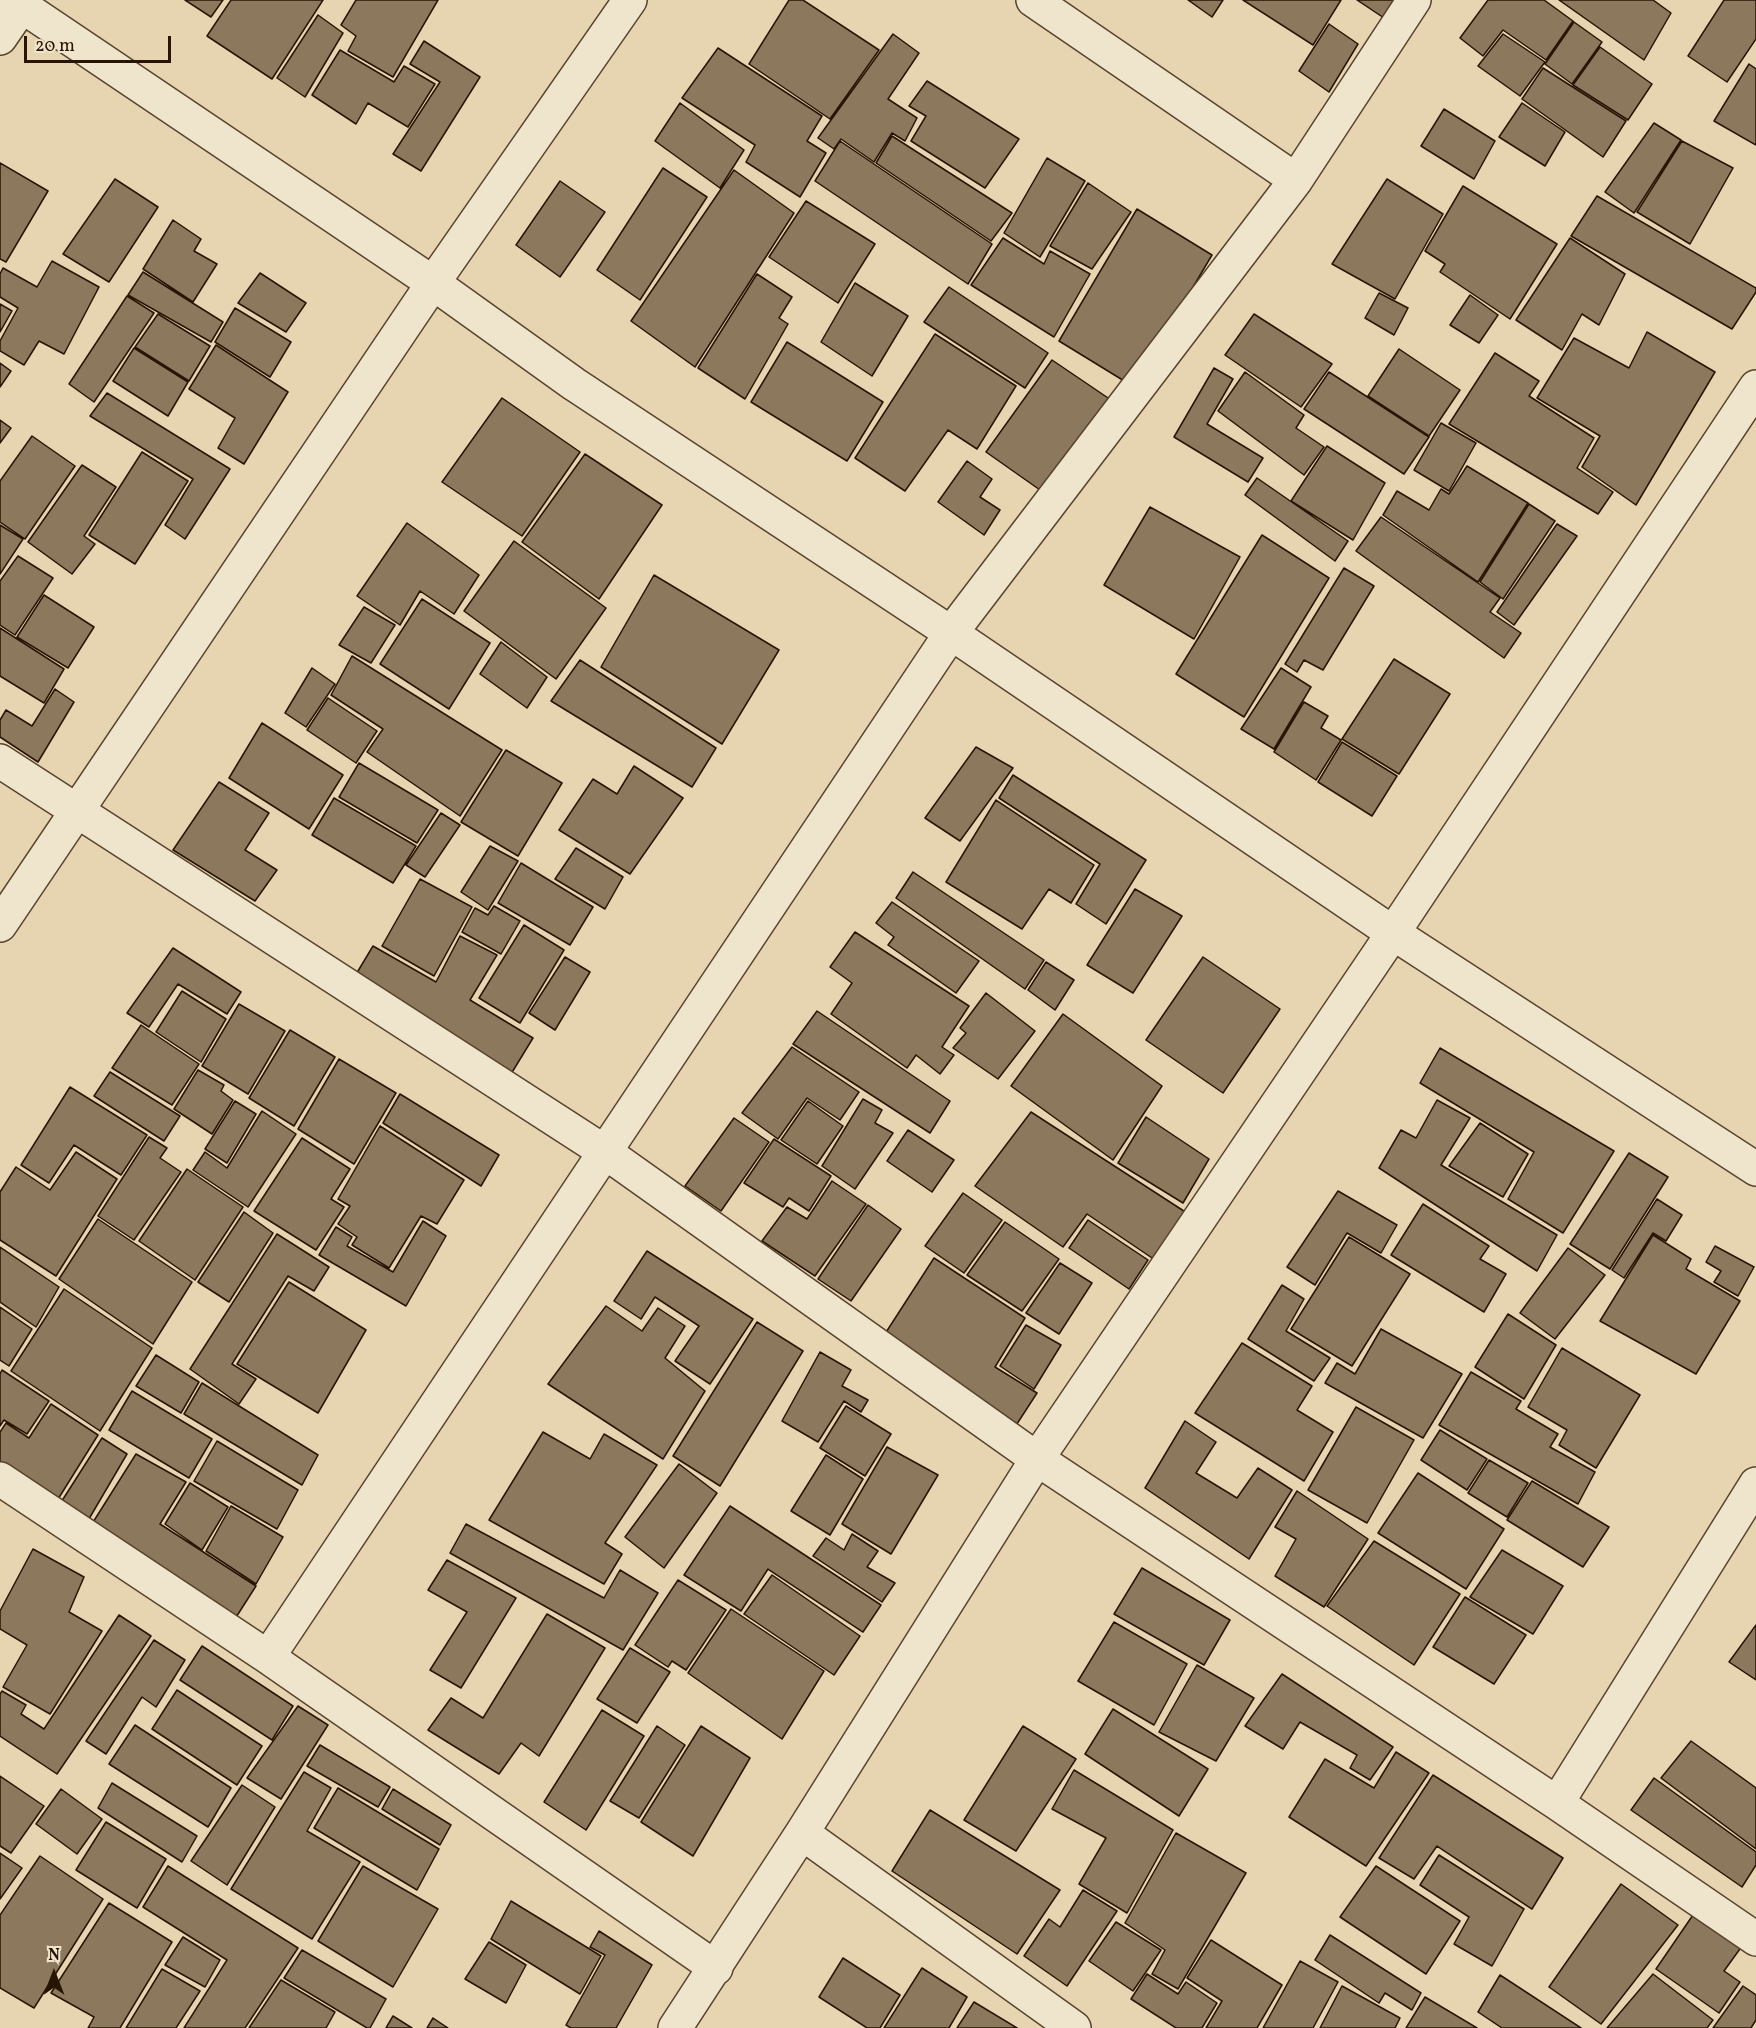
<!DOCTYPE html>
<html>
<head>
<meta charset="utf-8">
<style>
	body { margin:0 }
	#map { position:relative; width:1756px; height:2028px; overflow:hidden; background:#e6d5b0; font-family:Vollkorn,serif }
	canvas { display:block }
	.north { position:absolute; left:24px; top:1944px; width:60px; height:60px; -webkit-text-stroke:4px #efe4cc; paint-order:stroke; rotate:0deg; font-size:16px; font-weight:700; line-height:24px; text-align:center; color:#281403 }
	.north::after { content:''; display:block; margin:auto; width:21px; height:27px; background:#281403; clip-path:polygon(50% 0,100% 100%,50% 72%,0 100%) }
	.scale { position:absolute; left:24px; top:36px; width:147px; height:27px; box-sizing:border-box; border:3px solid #281403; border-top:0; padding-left:8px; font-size:18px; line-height:21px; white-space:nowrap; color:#281403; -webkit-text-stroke:4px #efe4cc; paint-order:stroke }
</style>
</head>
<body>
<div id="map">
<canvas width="1756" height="2028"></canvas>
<div class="north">N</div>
<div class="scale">20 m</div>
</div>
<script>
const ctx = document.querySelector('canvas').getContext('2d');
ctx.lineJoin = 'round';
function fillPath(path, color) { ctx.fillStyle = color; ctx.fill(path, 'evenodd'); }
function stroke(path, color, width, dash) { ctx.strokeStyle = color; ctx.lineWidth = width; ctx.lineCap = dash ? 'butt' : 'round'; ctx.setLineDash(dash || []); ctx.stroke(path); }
const building = new Path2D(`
	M185,0H223L211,17Z
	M231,0H323L272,79L207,36Z
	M356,0H438L393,77L348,51L356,36L341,25Z
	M789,0H803L879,50L830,119L749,64Z
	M1188,0H1223L1212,17Z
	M1243,0H1341L1313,45Z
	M1357,0H1396L1384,18Z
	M1488,0H1544L1573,21L1546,60L1503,30L1483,56L1460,38Z
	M1559,0H1653L1671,13L1644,60Z
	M1724,0H1756V39L1727,82L1688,56Z
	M318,15L343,33L305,97L277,78Z
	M1574,22L1602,42L1572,84L1545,64Z
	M1329,24L1358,44L1329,92L1299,71Z
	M893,34L919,53L888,99L917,118L905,141L892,133L874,162L841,139L834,149L818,138Z
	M1503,34L1545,62L1520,96L1478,66Z
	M424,41L480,77L421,171L393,154L440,82L410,64Z
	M1600,47L1652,84L1628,120L1573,85Z
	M718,48L822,116L807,141L826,153L800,197L746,162L755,145L682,98Z
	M340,50L394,82L404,66L435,84L408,127L368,103L356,124L312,95Z
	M1749,64L1756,69V145L1714,121Z
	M1543,68L1626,121L1603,157L1522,99Z
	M927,81L1019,139L985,188L911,141L926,116L909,106Z
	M680,103L744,150L720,188L655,141Z
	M1522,103L1565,132L1545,166L1499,137Z
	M1444,109L1495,141L1474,179L1421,146Z
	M1654,123L1681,140L1634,213L1605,192Z
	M892,136L1012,213L991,241L876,163Z
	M840,141L992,244L968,284L815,181Z
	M1682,141L1733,168L1690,244L1637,212Z
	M1047,158L1085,181L1040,257L1004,233Z
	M0,163L48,191L6,262L0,259Z
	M663,168L707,197L640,300L597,270Z
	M734,170L794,213L695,367L631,321Z
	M115,179L158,207L109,282L63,254Z
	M1387,179L1443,214L1395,299L1332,264Z
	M560,181L605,212L560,277L516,245Z
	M1088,183L1131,212L1092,269L1050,246Z
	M1463,186L1557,244L1510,319L1440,272L1445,264L1425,251Z
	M1597,196L1756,288V292L1732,329L1571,236Z
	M806,201L875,244L838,303L769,257Z
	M1137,209L1212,255L1134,387L1059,341Z
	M173,220L201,239L194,251L217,264L193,302L143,269Z
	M1003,238L1044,264L1050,251L1090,274L1054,337L971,285Z
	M1570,238L1625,274L1599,325L1582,314L1562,350L1516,320Z
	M52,261L99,287L64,354L39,341L24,365L0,351V341L18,308L0,297V274L3,268L37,287Z
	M143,272L223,322L211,342L128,295Z
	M260,273L306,303L286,332L238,303Z
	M757,274L792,297L779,318L788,324L745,399L698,368Z
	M855,283L908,316L872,376L821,342Z
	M949,287L1048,353L1025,388L924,322Z
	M1379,293L1408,308L1394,335L1365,318Z
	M1470,295L1498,315L1479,343L1450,325Z
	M127,296L154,313L94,402L69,384Z
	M0,304L12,311L0,332Z
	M235,308L291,342L270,377L215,342Z
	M158,314L210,346L189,381L135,347Z
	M1254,314L1332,364L1301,407L1225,355Z
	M1647,332L1715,372L1636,505L1582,467L1600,436L1537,398L1574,338L1629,368Z
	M935,334L1016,386L977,449L948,430L905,491L855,458Z
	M787,342L883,402L847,461L751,402Z
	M216,345L288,392L244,464L218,448L235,418L189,389Z
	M134,348L188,382L168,416L113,381Z
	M1399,349L1460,390L1429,436L1368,396Z
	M1495,353L1539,381L1529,396L1594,438L1577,468L1613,492L1598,514L1449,424Z
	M1052,360L1117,404L1050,497L986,452Z
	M0,363L11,371L0,387Z
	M1214,368L1233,379L1207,424L1263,458L1248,482L1174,437Z
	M1245,372L1304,415L1296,428L1324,447L1304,475L1218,411Z
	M1329,372L1429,437L1404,474L1304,409Z
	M107,393L230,469L185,539L165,525L193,479L90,416Z
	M502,398L580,452L522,536L442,482Z
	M0,420L11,428L0,443Z
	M1441,423L1476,443L1449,491L1414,470Z
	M32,436L75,466L25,539L0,522V481Z
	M1327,446L1385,483L1353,540L1291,501Z
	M142,452L188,481L135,564L89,535Z
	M585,454L662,505L599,599L522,542Z
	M967,461L992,479L980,497L1000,510L984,535L938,502Z
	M82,465L116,487L84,536L95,544L72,574L28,542Z
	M1467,466L1528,503L1478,582L1383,515L1397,491L1429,510L1441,489L1449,494Z
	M1257,478L1348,541L1335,561L1245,495Z
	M1529,504L1555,521L1503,599L1480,582Z
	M1150,507L1240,557L1194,639L1104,585Z
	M1381,517L1500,598L1490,612L1521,633L1504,658L1356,551Z
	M407,523L479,575L454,614L420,591L400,625L357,596Z
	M1557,524L1577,536L1514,625L1497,612Z
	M0,525L23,539L0,574Z
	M1262,535L1329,578L1244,717L1176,674Z
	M514,541L606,608L556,679L464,611Z
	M18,556L53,578L15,635L0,625V581Z
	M1344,568L1374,586L1323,670L1304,660L1297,672L1285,664Z
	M654,575L779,650L722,744L601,667Z
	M44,595L94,627L68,668L17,637Z
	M422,599L490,643L449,709L380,664Z
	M364,607L395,625L371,663L339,645Z
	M0,628L64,669L44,703L0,676Z
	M501,642L547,677L527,708L480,674Z
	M352,656L502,750L460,816L367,752L383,729L331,695Z
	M1394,659L1450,694L1399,774L1342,739Z
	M580,660L716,748L692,787L551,701Z
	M312,668L335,684L306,727L285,713Z
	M1281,668L1311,687L1274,749L1241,729Z
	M55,689L74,702L38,762L0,737V720L6,710L32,726Z
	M328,698L377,731L356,763L307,730Z
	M1304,702L1328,716L1321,728L1341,740L1316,780L1274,752Z
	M262,723L343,775L309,829L229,778Z
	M1342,742L1397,776L1372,816L1318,782Z
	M976,747L1013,768L960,841L925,818Z
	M506,750L562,783L518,856L461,822Z
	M359,763L438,810L417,843L339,797Z
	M634,766L683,798L630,874L559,830L593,779L617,794Z
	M1013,775L1146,860L1106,924L1076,904L1100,864L999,798Z
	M219,782L269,813L245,850L277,870L255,901L173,850Z
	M334,798L416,846L393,883L312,835Z
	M996,800L1094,865L1071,903L1049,889L1022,929L946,882Z
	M441,813L460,825L425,877L406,865Z
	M490,846L518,861L488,910L461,892Z
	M576,848L623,877L605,909L555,879Z
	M521,863L593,907L570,945L498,903Z
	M913,872L1044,960L1025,989L896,898Z
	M420,879L472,907L434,976L382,946Z
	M1135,889L1182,916L1133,993L1087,965Z
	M892,902L979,961L956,993L888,945L894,937L876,923Z
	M494,906L520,921L501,954L462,932L475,908L488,915Z
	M524,925L564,950L520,1023L479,998Z
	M855,932L969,1006L942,1047L954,1055L940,1074L916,1055L907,1068L831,1014L852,983L830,967Z
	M460,936L497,955L470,1000L533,1038L511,1074L355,976L373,946L436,982Z
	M173,948L241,992L227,1014L178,984L149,1027L127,1013Z
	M565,957L590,972L555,1030L529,1013Z
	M1203,957L1280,1009L1223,1093L1146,1040Z
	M1046,962L1074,980L1055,1010L1028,990Z
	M182,991L226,1019L201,1062L156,1032Z
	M986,993L1035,1031L998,1079L953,1048L966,1033L960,1028Z
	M239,1004L285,1031L248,1094L202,1066Z
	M817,1011L950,1101L930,1133L793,1044Z
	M1063,1014L1162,1086L1113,1160L1011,1086Z
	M141,1025L199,1064L172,1105L112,1068Z
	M290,1030L335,1057L294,1126L249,1098Z
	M792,1047L859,1092L840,1120L807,1098L778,1139L742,1113Z
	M1440,1048L1614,1151L1563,1233L1508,1199L1534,1152L1420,1083Z
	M339,1059L396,1093L354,1164L298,1129Z
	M198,1070L224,1085L221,1091L233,1100L212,1134L174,1109Z
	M110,1072L180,1116L164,1141L94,1096Z
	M70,1087L147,1135L121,1175L74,1145L49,1183L21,1165Z
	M400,1094L499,1155L481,1186L383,1123Z
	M863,1099L882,1110L875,1123L893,1133L855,1189L822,1166Z
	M1437,1100L1470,1118L1441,1165L1557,1235L1537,1271L1379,1168L1401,1130L1416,1138Z
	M235,1101L256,1114L227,1163L205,1149Z
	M808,1101L843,1126L817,1164L781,1140Z
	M262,1111L296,1134L248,1207L193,1170L205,1152L227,1168Z
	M1031,1112L1190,1215L1158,1262L1087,1214L1063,1247L975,1186Z
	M1146,1117L1209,1159L1183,1203L1118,1163Z
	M734,1118L769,1142L721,1211L685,1186Z
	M1480,1123L1528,1154L1503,1197L1449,1166Z
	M380,1126L464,1180L437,1224L421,1216L389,1268L352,1245L357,1237L338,1224L350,1206L338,1199Z
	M908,1130L954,1160L932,1192L887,1161Z
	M149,1137L167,1148L160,1158L181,1172L134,1240L98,1216Z
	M302,1138L350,1169L331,1199L344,1207L316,1250L254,1211Z
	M774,1139L831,1176L809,1211L789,1198L783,1207L744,1183Z
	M76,1152L117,1179L56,1276L0,1240V1192L16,1167L50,1190Z
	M1629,1153L1668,1177L1610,1269L1570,1244Z
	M187,1169L243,1207L195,1280L139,1241Z
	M832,1181L866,1204L815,1276L762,1241L787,1207L807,1219Z
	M1338,1191L1397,1225L1381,1253L1347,1233L1315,1285L1287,1267Z
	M963,1193L1002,1220L964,1273L925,1246Z
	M1657,1199L1682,1215L1666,1241L1653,1233L1624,1278L1612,1270Z
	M1423,1204L1489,1246L1480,1259L1506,1274L1484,1312L1391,1255Z
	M868,1205L901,1229L851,1301L818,1279Z
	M244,1212L273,1233L229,1302L198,1282Z
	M98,1219L192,1282L153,1344L59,1279Z
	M1088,1220L1148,1260L1129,1289L1069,1248Z
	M423,1221L446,1236L406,1306L319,1255L336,1227L352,1237L347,1246L393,1272Z
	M1005,1222L1059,1259L1022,1311L967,1275Z
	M277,1234L329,1267L314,1291L288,1276L232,1364L256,1379L239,1404L190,1369Z
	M1653,1235L1691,1259L1686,1269L1740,1301L1696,1374L1600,1321Z
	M1349,1237L1410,1274L1352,1366L1291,1329Z
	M1715,1246L1754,1267L1738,1296L1714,1282L1721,1271L1706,1262Z
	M0,1247L59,1287L36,1327L0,1302Z
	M1568,1248L1605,1275L1555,1339L1520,1313Z
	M647,1251L753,1319L710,1384L675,1361L699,1326L655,1297L641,1319L614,1301Z
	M934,1258L1025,1318L995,1367L1037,1393L1013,1430L881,1340Z
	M1060,1263L1092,1283L1059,1334L1026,1313Z
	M289,1282L366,1330L318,1413L237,1364Z
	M1282,1285L1304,1299L1286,1331L1330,1358L1314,1381L1248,1339Z
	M64,1289L152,1348L100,1431L11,1371Z
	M606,1306L642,1331L658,1308L685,1326L665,1358L705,1391L663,1459L548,1384Z
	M0,1307L32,1329L9,1366L0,1360Z
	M1508,1314L1556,1345L1524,1399L1475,1367Z
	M757,1322L803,1351L720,1486L673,1456Z
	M1026,1325L1061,1345L1034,1389L1000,1366Z
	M1381,1329L1462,1374L1423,1438L1325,1383L1337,1363L1355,1374Z
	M1242,1343L1312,1386L1297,1410L1333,1432L1304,1481L1195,1413Z
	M1562,1348L1640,1395L1596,1468L1559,1445L1567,1430L1528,1407Z
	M820,1352L851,1370L842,1386L868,1400L861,1412L844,1401L818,1442L782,1421Z
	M156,1355L199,1382L181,1413L136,1386Z
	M2,1370L49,1401L27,1434L4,1420L0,1426V1374Z
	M1471,1372L1521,1401L1516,1409L1558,1434L1550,1447L1595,1472L1578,1504L1439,1425Z
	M202,1383L318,1455L302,1485L184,1414Z
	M132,1391L212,1439L189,1478L109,1430Z
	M51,1404L98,1435L55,1504L0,1466V1432L6,1423L29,1438Z
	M846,1406L891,1434L865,1476L820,1448Z
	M1356,1407L1414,1440L1367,1523L1308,1490Z
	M1185,1421L1216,1442L1196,1473L1237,1498L1258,1468L1292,1490L1249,1559L1145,1488Z
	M1440,1430L1487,1459L1467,1490L1421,1460Z
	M543,1432L590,1459L604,1434L657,1465L605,1543L622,1554L604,1584L489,1520Z
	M102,1438L127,1454L86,1524L58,1507Z
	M217,1441L298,1490L277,1529L194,1481Z
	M887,1447L938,1475L891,1554L842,1524Z
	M136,1454L186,1482L160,1524L256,1586L233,1622L90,1527Z
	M826,1455L863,1479L830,1535L791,1511Z
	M1489,1460L1528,1483L1507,1517L1468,1493Z
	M679,1464L717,1493L664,1568L625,1537Z
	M1418,1473L1504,1529L1466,1589L1378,1533Z
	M1532,1481L1609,1527L1583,1567L1507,1520Z
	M190,1483L228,1507L202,1550L165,1524Z
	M1297,1491L1368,1539L1324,1607L1275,1576L1296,1539L1275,1527Z
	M231,1506L283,1537L256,1584L206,1551Z
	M730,1506L881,1605L863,1632L768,1569L741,1611L684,1575Z
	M466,1524L604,1598L620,1570L658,1593L623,1650L450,1553Z
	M852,1534L878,1551L867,1567L895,1583L882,1602L813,1556L826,1538L844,1550Z
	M1374,1541L1460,1594L1414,1665L1327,1606Z
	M33,1549L84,1577L69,1612L102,1631L50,1714L3,1687L27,1645L0,1629V1611Z
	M1502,1550L1563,1586L1533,1634L1470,1597Z
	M447,1560L516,1598L461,1688L430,1670L467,1612L428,1590Z
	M1142,1568L1230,1620L1204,1665L1114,1614Z
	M772,1575L860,1636L834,1675L744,1614Z
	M678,1580L726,1610L686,1670L672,1661L668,1667L635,1645Z
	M1465,1597L1526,1635L1494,1684L1433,1647Z
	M731,1609L824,1671L782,1739L688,1673Z
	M547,1614L605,1648L539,1756L521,1743L499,1774L428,1730L451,1698L483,1718Z
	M119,1615L151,1636L57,1774L0,1736V1694L2,1691L26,1705L21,1714L44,1729Z
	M1114,1622L1187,1664L1154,1725L1078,1681Z
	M1756,1625V1680L1729,1662Z
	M154,1640L185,1660L156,1707L142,1697L106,1754L86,1741Z
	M202,1646L293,1706L272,1740L180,1680Z
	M630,1648L670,1672L637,1723L597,1699Z
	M1197,1665L1254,1698L1216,1761L1159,1732Z
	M1282,1674L1393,1747L1370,1780L1350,1768L1357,1755L1300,1722L1283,1749L1245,1726Z
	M177,1690L262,1746L237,1785L152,1729Z
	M298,1706L328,1725L281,1799L247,1778Z
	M1113,1709L1208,1769L1179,1816L1085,1754Z
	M602,1710L644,1736L586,1830L544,1802Z
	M135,1725L231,1788L208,1827L109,1764Z
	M657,1726L685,1745L639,1818L610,1801Z
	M701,1726L750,1758L693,1856L641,1822Z
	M1023,1726L1076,1759L1016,1851L964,1820Z
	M1691,1741L1756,1788V1849L1661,1778Z
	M320,1745L390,1787L378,1807L307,1766Z
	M1396,1752L1429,1773L1366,1866L1289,1817L1325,1759L1374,1788Z
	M1074,1770L1173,1830L1127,1913L1079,1884L1106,1838L1052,1809Z
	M304,1772L331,1788L307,1831L360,1862L312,1939L231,1889Z
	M1433,1775L1563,1858L1532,1909L1437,1846L1414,1879L1379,1858Z
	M0,1776L44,1806L11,1853L0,1846Z
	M1654,1778L1756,1852V1865L1742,1887L1631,1810Z
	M112,1783L197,1836L182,1862L98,1808Z
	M242,1785L275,1807L227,1885L191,1861Z
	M338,1788L439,1849L417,1890L314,1828Z
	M61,1789L102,1819L77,1854L36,1824Z
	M393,1789L451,1825L440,1845L382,1809Z
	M930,1810L1060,1890L1017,1954L892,1871Z
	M106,1822L166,1859L137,1908L76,1870Z
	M1176,1833L1246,1873L1178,1989L1152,1974L1165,1950L1125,1923Z
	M0,1853L22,1868L0,1899Z
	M1439,1855L1524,1909L1492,1966L1454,1944L1469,1917L1420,1885Z
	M40,1856L103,1899L34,2008L0,1988V1915Z
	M168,1866L298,1948L245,2028H184L227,1960L143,1907Z
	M363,1866L438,1909L393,1987L318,1941Z
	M1376,1866L1460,1921L1426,1974L1340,1917Z
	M1621,1884L1678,1925L1601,2024L1549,1987Z
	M1083,1890L1117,1911L1067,1986L1024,1956L1049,1919L1060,1927Z
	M511,1901L601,1956L580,1994L491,1939Z
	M109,1903L172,1942L120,2028H88L94,2017L51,1993Z
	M1695,1912L1745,1942L1724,1971L1740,1982L1719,2013L1656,1969Z
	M1116,1922L1161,1950L1133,1991L1089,1961Z
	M599,1931L652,1965L616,2028H571L566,2025L605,1955L590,1947Z
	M1330,1935L1421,1993L1412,2010L1385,1993L1379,2003L1315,1960Z
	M183,1937L220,1960L205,1987L165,1965Z
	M1211,1940L1282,1985L1257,2028H1206L1222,2001L1187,1978Z
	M489,1942L526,1965L506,2003L465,1979Z
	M302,1950L386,1999L370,2028H367L284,1978Z
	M843,1958L900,1995L880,2028H867L819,1997Z
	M1300,1961L1338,1982L1313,2028H1263Z
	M922,1968L967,1997L949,2028H884Z
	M162,1969L200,1991L176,2028H126Z
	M1147,1974L1178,1994L1186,1982L1217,2003L1202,2028H1176L1131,1999Z
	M1653,1974L1713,2020L1707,2028H1607Z
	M1500,1975L1581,2028H1502L1478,2012Z
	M281,1980L335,2012L326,2028H249Z
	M1342,1986L1400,2018L1395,2028H1320Z
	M1743,1986L1756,1995V2020L1751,2028H1713Z
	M1425,1997L1477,2028H1406Z
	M974,2002L1017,2028H957Z
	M393,2016L412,2028H386Z
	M433,2018L448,2028H427Z`);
const minor = new Path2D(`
	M13,0L433,283L574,384L951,633L1393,933L1756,1169
	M1033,0L1296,180
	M0,38L22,6
	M0,761L605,1152L1037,1459L1557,1803L1756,1939
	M0,925L433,283L630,0
	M0,1479L268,1657L716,1968
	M268,1657L951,633L1296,180L1414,0
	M1557,1803L1756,1484
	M802,1833L1074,2028
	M675,2028L802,1833L1037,1459L1393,933L1756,387`);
fillPath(building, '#8b785d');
stroke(building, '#281403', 1.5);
stroke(minor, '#58442e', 36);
stroke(minor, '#efe4cc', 33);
</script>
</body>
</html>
